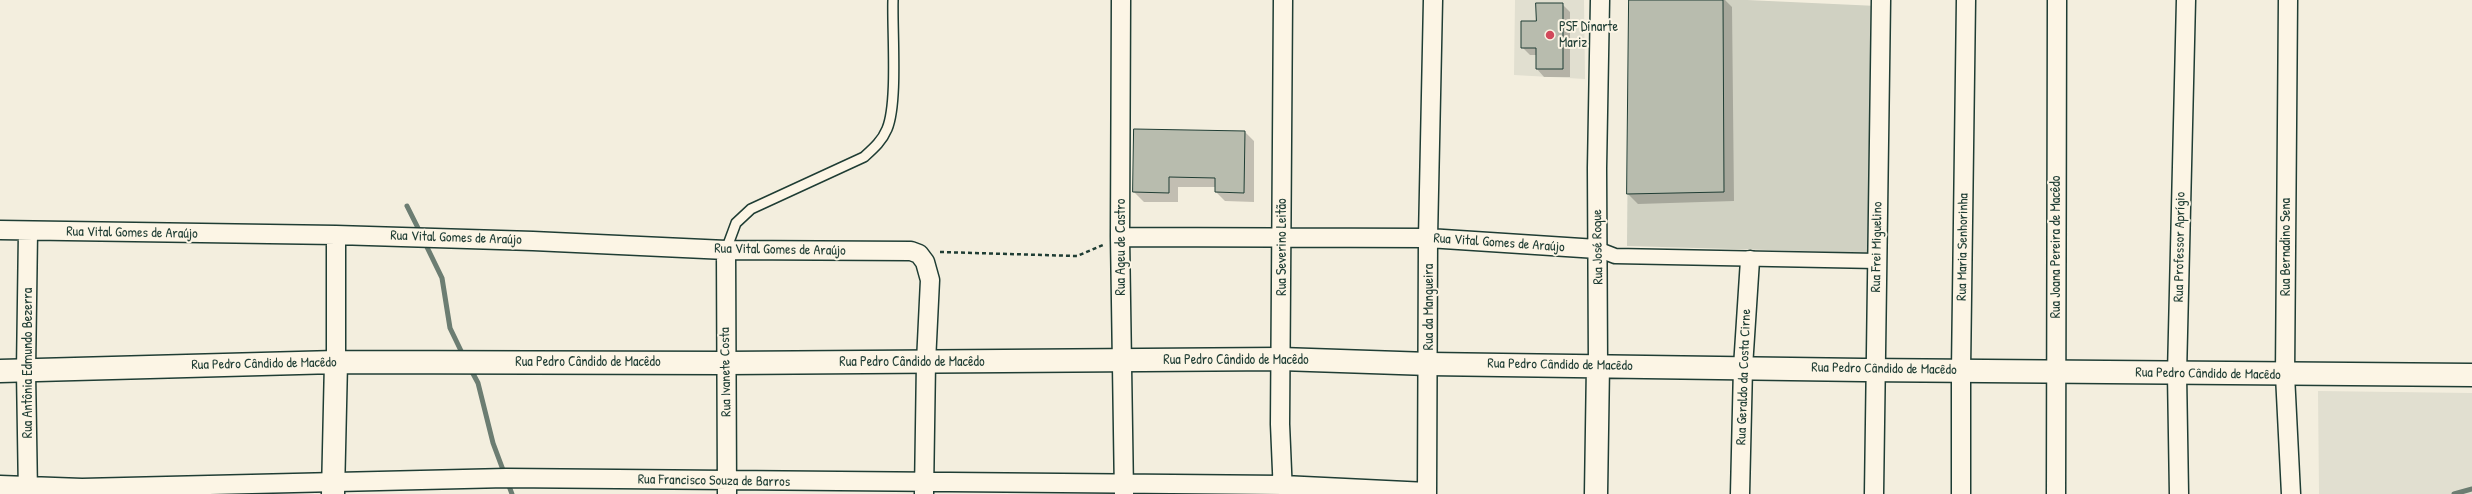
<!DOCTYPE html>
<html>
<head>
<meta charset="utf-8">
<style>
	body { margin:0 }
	canvas { display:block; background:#f3eede }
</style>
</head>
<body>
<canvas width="2472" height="494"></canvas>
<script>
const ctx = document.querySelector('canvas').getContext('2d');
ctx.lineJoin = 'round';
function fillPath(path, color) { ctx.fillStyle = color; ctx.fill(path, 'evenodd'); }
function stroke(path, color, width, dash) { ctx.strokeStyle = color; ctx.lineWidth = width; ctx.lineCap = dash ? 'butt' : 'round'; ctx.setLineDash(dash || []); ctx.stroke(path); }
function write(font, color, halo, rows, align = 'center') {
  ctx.font = font + ' "Patrick Hand",sans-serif'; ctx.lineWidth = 4; ctx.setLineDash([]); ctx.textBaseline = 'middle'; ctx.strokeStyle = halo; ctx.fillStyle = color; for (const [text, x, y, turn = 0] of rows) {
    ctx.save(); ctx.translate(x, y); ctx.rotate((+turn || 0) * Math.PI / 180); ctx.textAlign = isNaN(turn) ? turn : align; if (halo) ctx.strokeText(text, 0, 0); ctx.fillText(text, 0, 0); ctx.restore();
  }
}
const built = new Path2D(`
	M1515,0H1584L1585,79L1514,75Z
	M2318,391L2472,393V494H2319Z`);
const green = new Path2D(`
	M1629,0H1747L1877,6L1874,253L1627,246Z`);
const shadow = new Path2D(`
	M1630,0H1725L1732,7L1734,201L1638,204L1628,194Z
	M1562,4L1570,12V77H1544L1537,69V55H1530L1522,47L1537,22Z
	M1245,132L1254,141V202L1225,201L1216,192V187H1178V202H1144L1134,192Z`);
const stream = new Path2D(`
	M407,206L421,234
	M424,241L442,278L450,328L464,357
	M470,368L478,383L493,443L512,494
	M2454,494L2472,489`);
const building = new Path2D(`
	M1629,0H1723L1724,192L1627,194Z
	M1536,3H1563V69H1536V48H1521V21H1536Z
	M1134,129L1245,131L1244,193L1215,192V178L1169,177V193L1133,192Z`);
const path = new Path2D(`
	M940,252L1077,256L1103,245`);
const service = new Path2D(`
	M726,250L736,223L751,209L864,157C874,148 882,141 887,129C898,103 892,31 893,0`);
const pedestrian = new Path2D(`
	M1597,249L1615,256L1877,261`);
const minor = new Path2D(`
	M1121,0L1120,237L1124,494
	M1283,0L1280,424L1283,494
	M2288,0L2285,375L2291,494
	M0,230L336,235L533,241L726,250L911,251L919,254L925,262L930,280L926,362L924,493
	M28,232L26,371L28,494
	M1120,237L1428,238L1597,249
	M726,250L727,493
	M336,362V235
	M1598,365L1597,168L1600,0
	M0,485L82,488L506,478L1283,485L1427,492
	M1427,494L1428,238L1433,0
	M1740,494L1743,367L1750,260
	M1874,494L1881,0
	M1961,494V370L1966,0
	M2056,494L2057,0
	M2179,494L2177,374L2186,0`);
const tertiary = new Path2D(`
	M0,371L336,362L726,363L1281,359L1429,364L1863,370L2472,375
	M333,494L336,362
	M1596,494L1598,365`);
const markers = [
	[1550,35,5,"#d1495b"]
];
const poiNames = [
	["PSF Dinarte",1559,27],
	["Mariz",1559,43]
];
const streetNames = [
	["Rua Vital Gomes de Araújo",132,233,1],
	["Rua Vital Gomes de Araújo",456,238,2],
	["Rua Vital Gomes de Araújo",1499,243,4],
	["Rua Ageu de Castro",1121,247,-90],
	["Rua Severino Leitão",1282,247,-90],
	["Rua José Roque",1598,247,-91],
	["Rua Frei Miguelino",1877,247,-89],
	["Rua Maria Senhorinha",1963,247,-89],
	["Rua Joana Pereira de Macêdo",2056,247,-90],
	["Rua Professor Aprígio",2180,247,-89],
	["Rua Bernadino Sena",2286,247,-90],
	["Rua Vital Gomes de Araújo",780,250,1],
	["Rua da Mangueira",1429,307,-90],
	["Rua Pedro Cândido de Macêdo",1236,360],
	["Rua Pedro Cândido de Macêdo",588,362],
	["Rua Pedro Cândido de Macêdo",912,362],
	["Rua Antônia Edmundo Bezerra",28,363,-90],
	["Rua Pedro Cândido de Macêdo",264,364,-1],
	["Rua Pedro Cândido de Macêdo",1560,365,1],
	["Rua Pedro Cândido de Macêdo",1884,369,1],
	["Rua Ivanete Costa",726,372,-91],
	["Rua Pedro Cândido de Macêdo",2208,374,1],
	["Rua Geraldo da Costa Cirne",1744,377,-88],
	["Rua Francisco Souza de Barros",714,481,1]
];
fillPath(built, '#e1dfd0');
fillPath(green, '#d0d1c2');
fillPath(shadow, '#0003');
stroke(stream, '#6c7d72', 5);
fillPath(building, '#b8bcae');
stroke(building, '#1f3d34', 1);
stroke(service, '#1f3d34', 12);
stroke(pedestrian, '#1f3d34', 17);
stroke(minor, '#1f3d34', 21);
stroke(tertiary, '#1f3d34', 25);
stroke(path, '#1f3d34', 2.5, [4, 3]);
stroke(service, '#fcf5e5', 9);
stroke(pedestrian, '#fcf5e5', 14);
stroke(minor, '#fcf5e5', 18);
stroke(tertiary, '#fcf5e5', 22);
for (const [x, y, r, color] of markers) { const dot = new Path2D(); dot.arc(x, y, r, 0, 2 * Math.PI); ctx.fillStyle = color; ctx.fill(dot); stroke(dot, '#fcf5e5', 1.5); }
write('14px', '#1f3d34', '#fcf5e5', poiNames, 'left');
write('14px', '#1f3d34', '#fcf5e5', streetNames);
</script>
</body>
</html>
